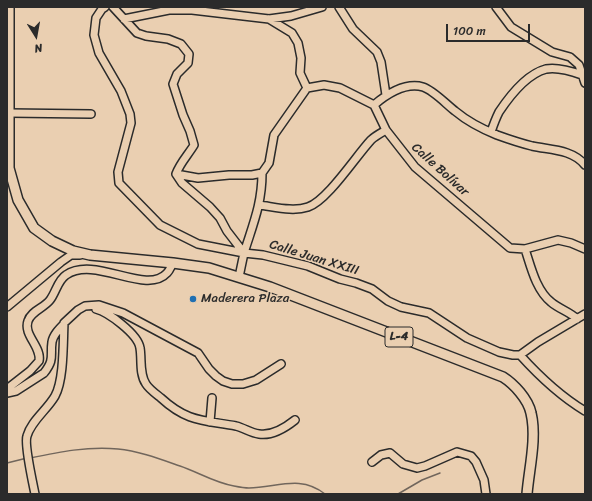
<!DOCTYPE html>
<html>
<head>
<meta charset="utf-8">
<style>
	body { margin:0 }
	#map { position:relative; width:592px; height:501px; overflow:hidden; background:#eacfb1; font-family:Sriracha,sans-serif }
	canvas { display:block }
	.frame { position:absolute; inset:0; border:8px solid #2b2b2b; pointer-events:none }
	.north { position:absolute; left:16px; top:16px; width:40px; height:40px; -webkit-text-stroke:3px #eacfb1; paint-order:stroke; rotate:169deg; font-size:11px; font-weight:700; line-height:16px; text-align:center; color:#2b2b2b }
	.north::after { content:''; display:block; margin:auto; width:14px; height:18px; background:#2b2b2b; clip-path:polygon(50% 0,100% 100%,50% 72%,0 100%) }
	.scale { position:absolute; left:446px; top:24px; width:84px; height:18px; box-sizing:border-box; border:2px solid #2b2b2b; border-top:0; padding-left:5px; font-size:12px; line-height:14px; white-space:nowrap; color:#2b2b2b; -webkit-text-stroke:3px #eacfb1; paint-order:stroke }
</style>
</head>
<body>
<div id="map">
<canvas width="592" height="501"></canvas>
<div class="frame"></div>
<div class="north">N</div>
<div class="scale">100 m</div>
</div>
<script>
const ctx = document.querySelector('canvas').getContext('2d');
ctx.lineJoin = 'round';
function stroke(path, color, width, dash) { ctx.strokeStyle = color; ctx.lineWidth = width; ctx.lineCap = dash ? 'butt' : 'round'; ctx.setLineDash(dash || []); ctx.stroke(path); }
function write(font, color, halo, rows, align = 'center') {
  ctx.font = font + ' Sriracha,sans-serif'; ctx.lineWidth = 3; ctx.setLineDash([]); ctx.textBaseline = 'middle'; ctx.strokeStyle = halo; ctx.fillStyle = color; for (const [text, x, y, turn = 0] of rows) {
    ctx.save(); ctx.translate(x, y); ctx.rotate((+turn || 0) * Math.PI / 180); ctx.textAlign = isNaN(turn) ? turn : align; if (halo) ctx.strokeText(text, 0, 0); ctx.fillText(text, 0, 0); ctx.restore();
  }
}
const stream = new Path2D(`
	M30,458C59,452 88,446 118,449C139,451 160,459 180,466C198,472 215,483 234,486C239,487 244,488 249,488C276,488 300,474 325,494
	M7,463L27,458
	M398,494L422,480L440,473`);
const minor = new Path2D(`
	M105,7L102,9L96,18L94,35L99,53L121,91L130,114L131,123L118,172L119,183L160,225L198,244L244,253L239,277
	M113,7L137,33L146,36L168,39L181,44L189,54L188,63L177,74L173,84L183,115L190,131L194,145C188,155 180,163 176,174L182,183L210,207L220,218L227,231L244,253L263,255L308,266L340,279L356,283L372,289L388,301L401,307L429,313L467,338L499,352L513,355H520L538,342L585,314
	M339,7L353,29L377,52L381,62L386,95
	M496,7L511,27L552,52L570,57L579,65L585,83
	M124,19L169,10H192L269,19L291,16L322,7
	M269,19L292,33L298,43L301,58L300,73L307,88
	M374,105C387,94 405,82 423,87C433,90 446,104 455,111C467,121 482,129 497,135C508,139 520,143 532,146C550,150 572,149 585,165
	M9,113L91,114
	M491,132C493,126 496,118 499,112C509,97 527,74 546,69C557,67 571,71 582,75
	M176,174L198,178L229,175H252L262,173L269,163L274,135L307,88L324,85L340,88L374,105L386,130L415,167L510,248L525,249L558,240L571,243L585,249
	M259,205C275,207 293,212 308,207C327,201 356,156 371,140C375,136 381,133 386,130
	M525,249C531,267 536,290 551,302C559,309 570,312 577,319
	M244,253C253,224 262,204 262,173
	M7,307L61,262L71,255H80
	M96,309C108,312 138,334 140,348C142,359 139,374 146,384C149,389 156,394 161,398C187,422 203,420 236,426C244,428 251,433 259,434C272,436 285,428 295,420
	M520,355C539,376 560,396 585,411
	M7,389L30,371L39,361C42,347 23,335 28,321C31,311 44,308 50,300C56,292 58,280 66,275C95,255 146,296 167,273C170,270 171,266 173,263
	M7,393L16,391L44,373C55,359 50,356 52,342C53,335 59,329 64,324
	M210,422L212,398
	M372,462L381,455L390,453L403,464L417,468L425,466L457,452L471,456L476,462L484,480L486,494
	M35,494C33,484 24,444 27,436C31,421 47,410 55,396C64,380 63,343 64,323L78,310L85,306L99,305L123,313L198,353L209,369L216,376L223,381L232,384H243L256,380L281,364`);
const major = new Path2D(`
	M9,7V168L18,200L34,228L52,241L73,251L90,255L173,263L209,268L270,287L503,377C514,384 528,399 531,413C537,438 529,469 527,494`);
const markers = [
	[193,299,4,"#1f6fb2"]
];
const shields = [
	[399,337,28]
];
const shieldNames = [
	["L-4",399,337]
];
const streetNames = [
	["Calle Bolívar",440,170,42],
	["Calle Juan XXIII",314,258,17]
];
const poiNames = [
	["Maderera Plaza",201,299]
];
stroke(stream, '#71665c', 1.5);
stroke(minor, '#2b2b2b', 10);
stroke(major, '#2b2b2b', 12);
stroke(minor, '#eacfb1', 7);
stroke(major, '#eacfb1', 9);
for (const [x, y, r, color] of markers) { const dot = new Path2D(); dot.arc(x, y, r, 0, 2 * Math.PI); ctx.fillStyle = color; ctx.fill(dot); stroke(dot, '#eacfb1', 1.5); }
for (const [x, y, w] of shields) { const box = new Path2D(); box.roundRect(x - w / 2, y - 10, w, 20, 3); ctx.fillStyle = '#eacfb1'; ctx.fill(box); stroke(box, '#2b2b2b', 1); }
write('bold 12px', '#2b2b2b', null, shieldNames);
write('13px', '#2b2b2b', '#eacfb1', streetNames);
write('13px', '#2b2b2b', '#eacfb1', poiNames, 'left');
</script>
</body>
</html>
